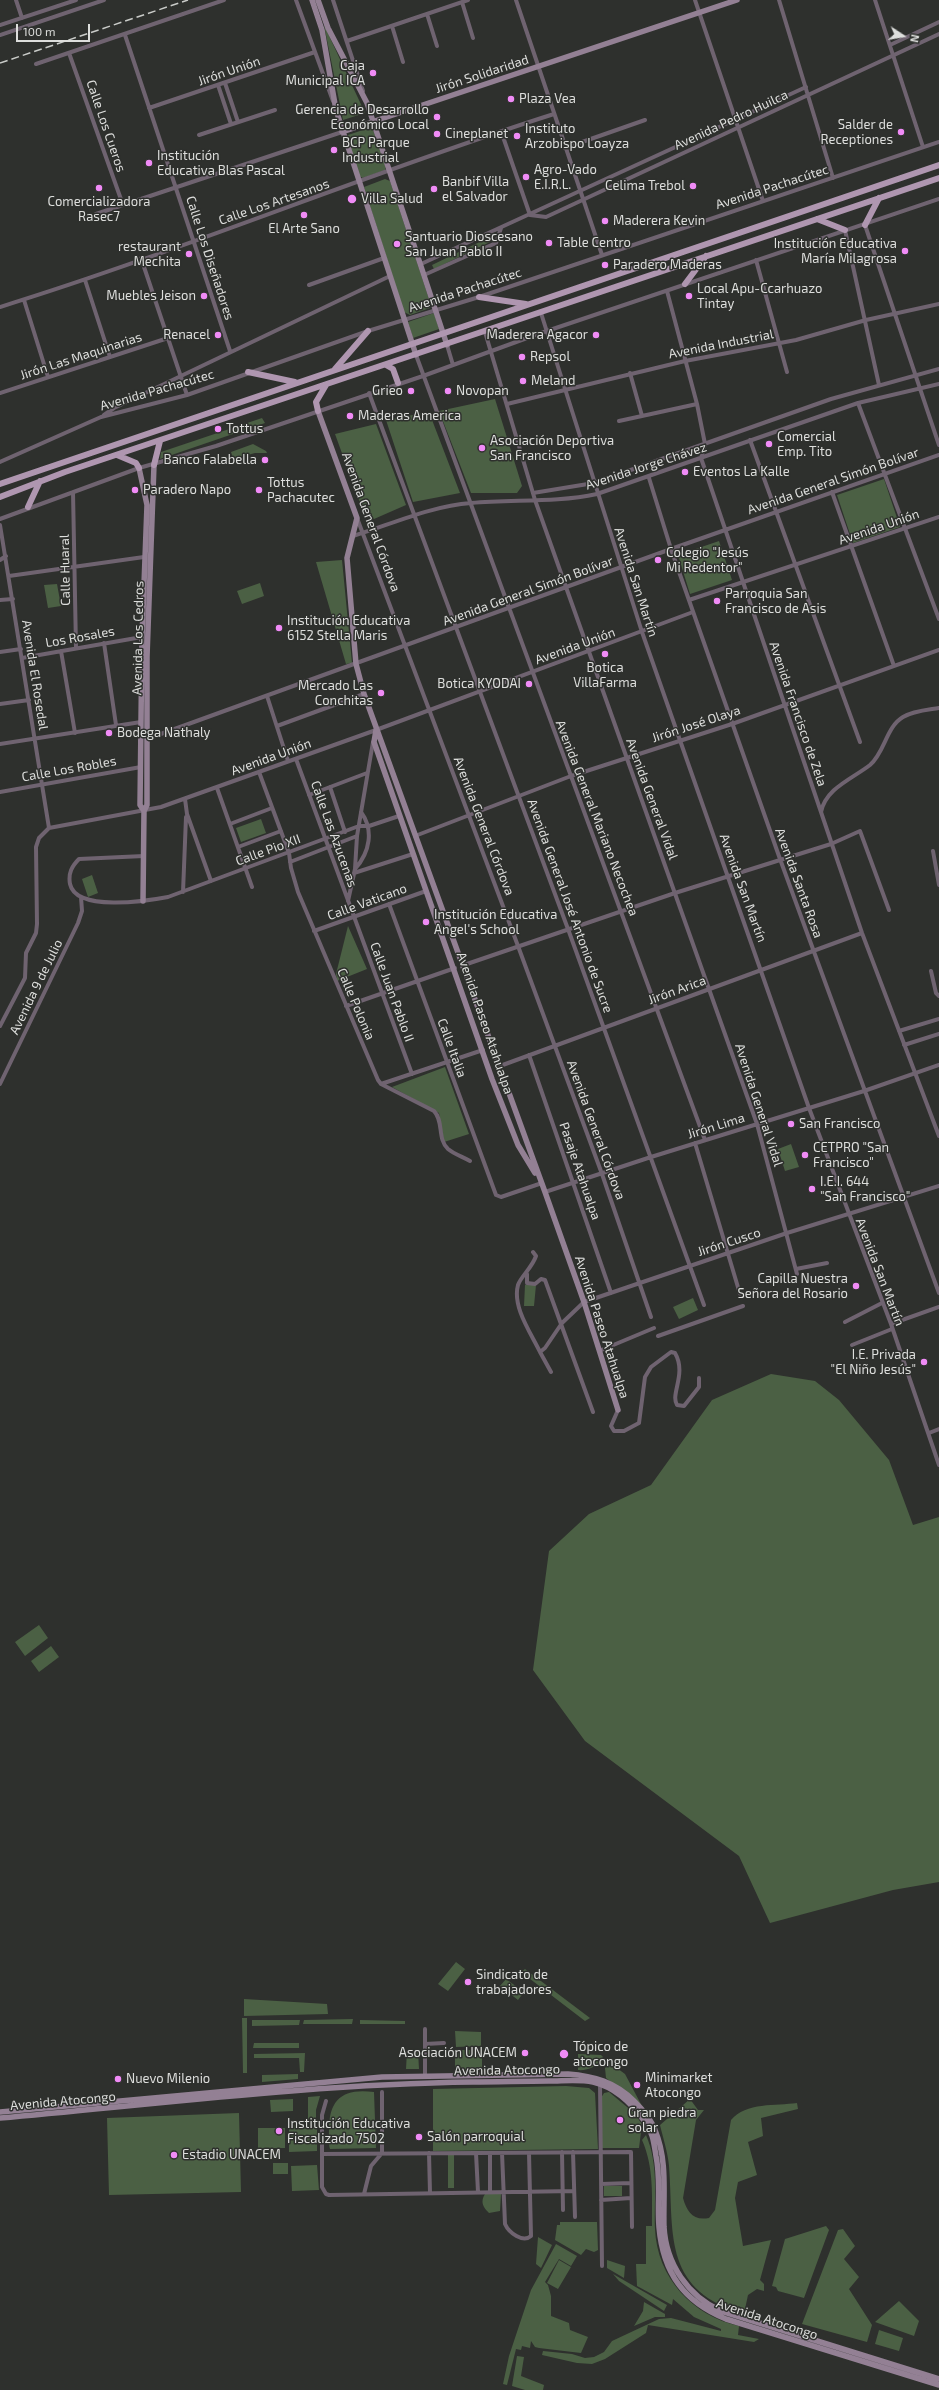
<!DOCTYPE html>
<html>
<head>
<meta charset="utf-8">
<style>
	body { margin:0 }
	#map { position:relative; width:939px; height:2390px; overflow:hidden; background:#2e302d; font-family:"Exo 2",sans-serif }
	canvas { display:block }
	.north { position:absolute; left:883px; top:16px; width:40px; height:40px; -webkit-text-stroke:3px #2e302d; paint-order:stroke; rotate:102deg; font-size:11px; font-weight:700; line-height:16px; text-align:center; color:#dddedc }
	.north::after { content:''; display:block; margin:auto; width:14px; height:18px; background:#dddedc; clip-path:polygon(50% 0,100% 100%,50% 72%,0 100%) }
	.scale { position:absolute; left:16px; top:24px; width:74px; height:18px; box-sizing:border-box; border:2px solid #dddedc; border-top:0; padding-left:5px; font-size:12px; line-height:14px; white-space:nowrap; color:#dddedc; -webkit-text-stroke:3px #2e302d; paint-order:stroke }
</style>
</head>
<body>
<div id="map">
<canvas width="939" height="2390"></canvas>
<div class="north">N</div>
<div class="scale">100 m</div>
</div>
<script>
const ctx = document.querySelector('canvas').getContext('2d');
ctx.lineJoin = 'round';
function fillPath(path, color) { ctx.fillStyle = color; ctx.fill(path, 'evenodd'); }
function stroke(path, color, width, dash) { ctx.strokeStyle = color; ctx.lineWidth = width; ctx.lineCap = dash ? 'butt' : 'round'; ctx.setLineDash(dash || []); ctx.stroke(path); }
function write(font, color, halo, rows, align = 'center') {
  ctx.font = font + ' "Exo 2",sans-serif'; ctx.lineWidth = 3; ctx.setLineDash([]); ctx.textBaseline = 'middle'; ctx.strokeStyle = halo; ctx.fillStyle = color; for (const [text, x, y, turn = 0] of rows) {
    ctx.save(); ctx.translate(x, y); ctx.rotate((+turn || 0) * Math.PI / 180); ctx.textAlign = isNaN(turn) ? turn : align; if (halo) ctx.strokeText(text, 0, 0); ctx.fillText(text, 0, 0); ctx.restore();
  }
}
const green = new Path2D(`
	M324,25L365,113L343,120Z
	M369,128L373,130L386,166L385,170L363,178L359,176L347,138L348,135Z
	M385,179L390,181L431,305L430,308L410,315L404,312L364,187Z
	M490,237L492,241L434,269L432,265Z
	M434,313L439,329L413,338L408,322Z
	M495,399L522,486L517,493H471L439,411Z
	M429,412L460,493L413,502L386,420Z
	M262,418L265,423L160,459L161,452Z
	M376,424L406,505L374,519L364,514L335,434Z
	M253,444L266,451L267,453H255L233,459L231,452Z
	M884,479L900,527L853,543L837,495Z
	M719,541L732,580L690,594L678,555Z
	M342,560L352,663L346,664L316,562Z
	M260,583L264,596L242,604L237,591Z
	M57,584L61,606L48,608L44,585Z
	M261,819L266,833L241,842L236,828Z
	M92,875L98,893L88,897L82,879Z
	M348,926L367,969L337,981L336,974Z
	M445,1067L469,1134L444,1142L439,1113L392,1087Z
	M791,1144L799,1167L785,1171L778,1149Z
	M525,1285H536L534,1306H524Z
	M693,1298L698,1310L679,1319L673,1307Z
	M771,1374L815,1381L839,1400L889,1460L913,1525L939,1517V1882L893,1890L770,1923L739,1856L585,1741L533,1670L549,1551L589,1514L651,1485L712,1400Z
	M39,1625L48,1638L25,1656L15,1642Z
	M51,1646L59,1657L39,1672L31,1661Z
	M456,1962L465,1969L448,1991L438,1984Z
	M525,1969L590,2018L585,2021L521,1972Z
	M506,1979L524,1992L518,2000L500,1986Z
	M244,1999L327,2004L328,2014L244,2016Z
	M242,2018H247V2073H243Z
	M353,2019L352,2024H303L304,2020Z
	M252,2020H300L299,2025L252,2026Z
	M360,2020L405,2021V2024H360Z
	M455,2031L481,2032V2046L456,2047Z
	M254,2043H299V2048H253Z
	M455,2050H482V2071H455Z
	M407,2051H418L419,2069H406Z
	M305,2053L304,2072H300L299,2058H254V2054Z
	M578,2054L601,2055L603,2057C599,2066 587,2071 578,2070Z
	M610,2063L625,2074L643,2108L606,2078L605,2068Z
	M298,2074V2079L262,2082V2075Z
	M566,2086L589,2088L595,2093L598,2149L433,2151V2089Z
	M374,2092L376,2148L330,2149C328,2143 329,2136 329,2130C329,2099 343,2088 374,2092Z
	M609,2092L633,2112L642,2124L639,2148H602L601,2098L604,2093Z
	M320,2096L316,2110V2122H308V2097Z
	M293,2099V2111L271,2112L270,2100Z
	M690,2099L698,2110H704L696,2120L683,2198C687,2212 693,2221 709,2218L715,2210L731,2120C746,2102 776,2106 797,2103L798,2109L761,2118L763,2136L748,2142L757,2175L738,2182L735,2198L743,2246L771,2240L760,2280L764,2284V2291L757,2289L748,2295L745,2309L738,2312C662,2287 674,2232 669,2166C668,2153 663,2138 660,2125Z
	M239,2113L241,2192L109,2195L107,2118Z
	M307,2124V2127L317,2126V2151L289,2152V2125Z
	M258,2128H285V2148H258Z
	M646,2135C659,2165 654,2197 655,2229C657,2278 693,2316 739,2326L738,2335L759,2339L754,2342L648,2325L646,2333L605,2359L592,2364L577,2363L542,2355L543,2351L572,2354L585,2358L594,2357L604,2352L612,2341L659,2319L671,2318L721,2331V2329L694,2317L673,2299L672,2305L637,2286L636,2264H646V2226H652C652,2196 654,2167 642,2140Z
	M448,2155H454V2188H448Z
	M273,2163H288V2174H273Z
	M317,2165L319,2190L292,2191L291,2166Z
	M604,2186H622V2196H604Z
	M485,2194H501L500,2211L489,2213C483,2207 480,2202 485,2194Z
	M560,2222H597L598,2250L594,2252L586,2249L581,2255L555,2240L557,2225H560Z
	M826,2226L829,2230L804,2298L778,2291L776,2287L772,2286L785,2239Z
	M843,2229L855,2246L844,2259L859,2277L849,2289L872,2325L867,2342L802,2324L838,2230Z
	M538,2237L552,2245L541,2268L536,2264Z
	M556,2244L577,2256L571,2266L559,2259L545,2282L548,2285L551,2296V2316L569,2323L570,2330L588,2337L581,2353L539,2348L535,2347L531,2341L530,2348L522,2346L521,2350L516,2349L507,2385L503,2384L509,2356L531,2290Z
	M559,2260L571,2267L558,2289L547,2283Z
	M607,2260L625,2266L624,2278L607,2268Z
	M613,2274L667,2305L664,2311L619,2281Z
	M899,2301L919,2321L914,2336L875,2322Z
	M644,2302L665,2314V2317H655L634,2326L643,2311Z
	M879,2330L903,2338L899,2351L875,2344Z
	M517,2356L524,2357L521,2376L544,2385L543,2390H525L512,2386Z`);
const street = new Path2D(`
	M16,0L22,18
	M296,0L333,101
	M333,0L363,91
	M516,0L602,255
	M695,0L763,201
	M779,0L833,178
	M875,0L923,147
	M462,2L473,38
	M427,14L437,46
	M0,25L76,0
	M392,26L403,62
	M0,35L104,0
	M125,35L230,351
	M347,41L468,0
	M890,45L939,22
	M69,53L123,205
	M36,64L224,0
	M225,83L238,122
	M218,85L231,124
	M149,108L315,52
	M501,131L530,215L546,217L939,34
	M199,135L275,110
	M565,148L645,120
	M96,214L342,132
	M865,225L939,445
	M845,230L879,385
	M141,258L187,395
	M756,260L787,372
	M421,264L806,87
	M424,275L496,243L501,228
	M85,280L110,357
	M309,285L384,258
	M667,291L697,404L705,444L701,458L862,933L939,1136
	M24,300L48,377
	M0,307C187,249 368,173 554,114
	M541,313L642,632L809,1108L891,1324L939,1465
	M485,332L535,500L757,1124L797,1274
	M447,345L453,365
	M416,355L705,1140
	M630,373L642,416
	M0,393L168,338
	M369,393L568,929L704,1305
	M858,403L939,619
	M507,404L685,361L796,340L866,320L939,304
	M104,415L114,408L390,276
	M619,421L697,404
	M750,440L860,742
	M0,462L101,417L187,395L368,331L479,297L939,142
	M649,478L671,549L780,859L939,1293
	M73,492L76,648
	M832,492L894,666
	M533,493L594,483L831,399L939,369
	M357,518L518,946L602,1174L651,1317
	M0,519L139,468L216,446L423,376L538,334L939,199
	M0,525L49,828
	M353,536C392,524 431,506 471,503C513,499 555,503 597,494L858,403L939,384
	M0,560L6,556
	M9,576L144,557
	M0,600L13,599
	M689,600L939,517
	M104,643L116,725
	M61,651L75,733
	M0,652L21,649
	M22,658L142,637
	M267,696L288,761
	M0,704L29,700
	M277,726L364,694
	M147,739L671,549L939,455
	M0,744L141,722
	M296,759L412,1074
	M259,772L289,853L291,868L298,892L378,1080L381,1084L434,1111C444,1121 437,1139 448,1149C454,1154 463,1157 470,1161
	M330,787L345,832
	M217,788L252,887
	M0,792L141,767
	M309,795L367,773
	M185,799L187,814L211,881
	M821,812C826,788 852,779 870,765C885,752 886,727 903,717C913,711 927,710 939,708
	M230,824L272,808
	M415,836L571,776L732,724L939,650
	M238,847L281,831
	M933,851L939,885
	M144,856L79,859C72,866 68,873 70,884C76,912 147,901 168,897L359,826H369L399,816
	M290,862L357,836
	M355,869C370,852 374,830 361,812
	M354,873L413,854
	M183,892L186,817
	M348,901L355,869L357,836L373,742
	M389,904L496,1195L501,1197L542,1183
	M314,931L426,891
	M464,965L675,893L831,844L860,831L889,910
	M931,971L936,993L939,996
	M346,1006L455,968
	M0,1026L25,978L26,953L36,933L37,924L36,847L39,838L49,828L161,807L376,730L693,612
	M899,1031L939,1019
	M904,1045L939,1034
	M529,1055L611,1293
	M500,1066L862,933
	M0,1084L78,923L82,911L81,897
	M381,1084L483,1050
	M695,1143L740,1294
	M545,1192L651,1157L864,1091L939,1065
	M533,1252L536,1256C532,1268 521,1276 518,1285C512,1307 531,1333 540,1352L545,1348L562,1323L584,1302L787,1233L939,1186
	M796,1269L827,1263
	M527,1274V1283L535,1284L541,1279L545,1280L593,1412
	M845,1322L882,1303
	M891,1324L939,1307
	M658,1336L743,1306
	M852,1345L892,1329
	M599,1351L654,1328
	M540,1352L551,1372
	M618,1410L611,1426L614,1431H624L639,1423L645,1377L651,1367L671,1352L675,1353C687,1374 670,1394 677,1405L684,1406L699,1387V1378
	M929,1433L939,1429
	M425,2029V2076
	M425,2044L444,2043
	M600,2083L602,2266
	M326,2101L322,2115V2187L326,2194L329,2195L574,2191
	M562,2152L563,2210
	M573,2152L575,2217
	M429,2153L430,2193
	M476,2153L478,2192
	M490,2153V2192
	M502,2153L505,2224C509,2233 523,2243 531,2236L529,2153
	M322,2154L631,2152L632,2227
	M601,2184L631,2183
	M364,2194L371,2166L382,2153V2092
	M601,2200L631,2198`);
const secondary = new Path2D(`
	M312,0L322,30L336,110L416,355
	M318,0L328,28L367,103L447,345
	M342,132L737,0
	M318,411L357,518L347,558L356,664L364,694L545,1192L584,1302L618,1410
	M139,468L147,505L142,637L140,805L144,811L147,805V657L154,465
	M376,730L374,742L492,1079L518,1145L535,1173
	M143,901L144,811
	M0,2112L382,2077L568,2074C594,2076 615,2082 634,2101C642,2109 651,2119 655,2130C668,2161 663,2195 664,2227C666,2264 688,2296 721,2311L939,2379
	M0,2118C157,2104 315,2084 473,2082C498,2082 523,2081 549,2081C563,2081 579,2079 593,2082C615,2087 633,2105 645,2122C653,2132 654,2144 656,2156C661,2180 657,2203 659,2227C663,2273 684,2302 726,2319L939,2385`);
const primary = new Path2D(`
	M817,219L845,230
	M865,225L879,198
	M685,284L706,256
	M479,297L526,304
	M386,365L393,369L398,383
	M335,369L368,331
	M248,372L295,382
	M318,411L316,402L326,385
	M117,455L136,463L139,468
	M154,465L160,441
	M0,484L939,165
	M0,497L65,472L939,178
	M28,507L40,481`);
const rail = new Path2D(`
	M0,63L188,0`);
const markers = [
	[373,73,4,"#f08bf6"],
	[511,99,4,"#f08bf6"],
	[437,117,4,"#f08bf6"],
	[901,132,4,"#f08bf6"],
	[437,134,4,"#f08bf6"],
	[517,136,4,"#f08bf6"],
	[334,150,4,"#f08bf6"],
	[149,163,4,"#f08bf6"],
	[526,177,4,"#f08bf6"],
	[693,186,4,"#f08bf6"],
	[99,188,4,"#f08bf6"],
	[434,189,4,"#f08bf6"],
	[352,199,5,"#f08bf6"],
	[304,215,4,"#f08bf6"],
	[605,221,4,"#f08bf6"],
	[549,243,4,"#f08bf6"],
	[397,244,4,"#f08bf6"],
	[905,251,4,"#f08bf6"],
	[189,254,4,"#f08bf6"],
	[605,265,4,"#f08bf6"],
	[204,296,4,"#f08bf6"],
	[689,296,4,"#f08bf6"],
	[218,335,4,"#f08bf6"],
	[596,335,4,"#f08bf6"],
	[522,357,4,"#f08bf6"],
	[523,381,4,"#f08bf6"],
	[411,391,4,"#f08bf6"],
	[448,391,4,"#f08bf6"],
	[350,416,4,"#f08bf6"],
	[218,429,4,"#f08bf6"],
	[769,444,4,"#f08bf6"],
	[482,448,4,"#f08bf6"],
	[265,460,4,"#f08bf6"],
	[685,472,4,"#f08bf6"],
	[135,490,4,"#f08bf6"],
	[259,490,4,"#f08bf6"],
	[658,560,4,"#f08bf6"],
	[717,601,4,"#f08bf6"],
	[279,628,4,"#f08bf6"],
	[605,654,4,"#f08bf6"],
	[529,684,4,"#f08bf6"],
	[381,693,4,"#f08bf6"],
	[109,733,4,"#f08bf6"],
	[426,922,4,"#f08bf6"],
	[791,1124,4,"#f08bf6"],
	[805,1155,4,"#f08bf6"],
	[812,1189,4,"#f08bf6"],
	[856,1286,4,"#f08bf6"],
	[924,1362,4,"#f08bf6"],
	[468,1982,4,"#f08bf6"],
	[525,2053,4,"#f08bf6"],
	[564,2054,5,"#f08bf6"],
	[118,2079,4,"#f08bf6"],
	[637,2085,4,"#f08bf6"],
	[620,2120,4,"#f08bf6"],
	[279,2131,4,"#f08bf6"],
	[419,2137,4,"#f08bf6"],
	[174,2155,4,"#f08bf6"]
];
const poiNames = [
	["Caja",365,66,"right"],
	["Municipal ICA",365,81,"right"],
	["Plaza Vea",519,99],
	["Gerencia de Desarrollo",429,110,"right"],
	["Económico Local",429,125,"right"],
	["Salder de",893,125,"right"],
	["Receptiones",893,140,"right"],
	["Instituto",525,129],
	["Arzobispo Loayza",525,144],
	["Cineplanet",445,134],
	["BCP Parque",342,143],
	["Industrial",342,158],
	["Institución",157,156],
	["Educativa Blas Pascal",157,171],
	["Agro-Vado",534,170],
	["E.I.R.L.",534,185],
	["Banbif Villa",442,182],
	["el Salvador",442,197],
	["Celima Trebol",685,186,"right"],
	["Villa Salud",361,199],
	["Comercializadora",99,202,"center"],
	["Rasec7",99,217,"center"],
	["Maderera Kevin",613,221],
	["El Arte Sano",304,229,"center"],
	["Santuario Dioscesano",405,237],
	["San Juan Pablo II",405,252],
	["Table Centro",557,243],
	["Institución Educativa",897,244,"right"],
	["María Milagrosa",897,259,"right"],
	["restaurant",181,247,"right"],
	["Mechita",181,262,"right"],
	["Paradero Maderas",613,265],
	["Local Apu-Ccarhuazo",697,289],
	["Tintay",697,304],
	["Muebles Jeison",196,296,"right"],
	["Renacel",210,335,"right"],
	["Maderera Agacor",588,335,"right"],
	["Repsol",530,357],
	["Meland",531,381],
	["Grieo",403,391,"right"],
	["Novopan",456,391],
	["Maderas America",358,416],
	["Tottus",226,429],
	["Comercial",777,437],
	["Emp. Tito",777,452],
	["Asociación Deportiva",490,441],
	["San Francisco",490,456],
	["Banco Falabella",257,460,"right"],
	["Eventos La Kalle",693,472],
	["Tottus",267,483],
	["Pachacutec",267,498],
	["Paradero Napo",143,490],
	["Colegio \"Jesús",666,553],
	["Mi Redentor\"",666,568],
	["Parroquia San",725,594],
	["Francisco de Asis",725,609],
	["Institución Educativa",287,621],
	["6152 Stella Maris",287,636],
	["Botica",605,668,"center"],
	["VillaFarma",605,683,"center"],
	["Botica KYODAI",521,684,"right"],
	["Mercado Las",373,686,"right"],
	["Conchitas",373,701,"right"],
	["Bodega Nathaly",117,733],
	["Institución Educativa",434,915],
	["Angel's School",434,930],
	["San Francisco",799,1124],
	["CETPRO \"San",813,1148],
	["Francisco\"",813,1163],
	["I.E.I. 644",820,1182],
	["\"San Francisco\"",820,1197],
	["Capilla Nuestra",848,1279,"right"],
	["Señora del Rosario",848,1294,"right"],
	["I.E. Privada",916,1355,"right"],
	["\"El Niño Jesús\"",916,1370,"right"],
	["Sindicato de",476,1975],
	["trabajadores",476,1990],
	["Tópico de",573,2047],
	["atocongo",573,2062],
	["Asociación UNACEM",517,2053,"right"],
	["Minimarket",645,2078],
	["Atocongo",645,2093],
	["Nuevo Milenio",126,2079],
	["Gran piedra",628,2113],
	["solar",628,2128],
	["Institución Educativa",287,2124],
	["Fiscalizado 7502",287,2139],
	["Salón parroquial",427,2137],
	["Estadio UNACEM",182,2155]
];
const streetNames = [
	["Jirón Unión",229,71,-19],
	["Jirón Solidaridad",482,74,-18],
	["Avenida Pedro Huilca",731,120,-25],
	["Calle Los Cueros",106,126,71],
	["Avenida Pachacútec",772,187,-18],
	["Calle Los Artesanos",274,202,-19],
	["Calle Los Diseñadores",210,258,72],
	["Avenida Pachacútec",465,290,-18],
	["Avenida Industrial",721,344,-11],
	["Jirón Las Maquinarias",81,356,-18],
	["Avenida Pachacútec",157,390,-16],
	["Avenida Jorge Chávez",646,466,-18],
	["Avenida General Simón Bolívar",833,481,-19],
	["Avenida General Córdova",371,522,70],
	["Avenida Unión",879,527,-19],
	["Calle Huaral",65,570,-91],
	["Avenida San Martín",636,582,72],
	["Avenida General Simón Bolívar",528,591,-20],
	["Los Rosales",80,637,-10],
	["Avenida Los Cedros",138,638,-89],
	["Avenida Unión",575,646,-20],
	["Avenida El Rosedal",35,675,81],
	["Avenida Francisco de Zela",798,714,71],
	["Jirón José Olaya",696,724,-18],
	["Avenida Unión",271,757,-20],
	["Calle Los Robles",69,769,-10],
	["Avenida General Vidal",652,799,70],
	["Avenida General Mariano Necochea",597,818,69],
	["Avenida General Córdova",484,826,69],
	["Calle Las Azucenas",334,834,70],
	["Calle Pio XII",268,850,-20],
	["Avenida Santa Rosa",799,883,70],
	["Avenida San Martín",743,888,70],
	["Calle Vaticano",367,902,-20],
	["Avenida General José Antonio de Sucre",570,906,70],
	["Avenida 9 de Julio",36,987,-64],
	["Jirón Arica",677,990,-20],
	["Calle Juan Pablo II",392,992,70],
	["Calle Polonia",356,1004,67],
	["Avenida Paseo Atahualpa",485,1023,71],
	["Calle Italia",452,1048,70],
	["Avenida General Vidal",759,1105,72],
	["Jirón Lima",716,1126,-17],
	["Avenida General Córdova",596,1130,70],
	["Pasaje Atahualpa",580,1171,71],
	["Jirón Cusco",729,1242,-18],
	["Avenida San Martín",880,1272,69],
	["Avenida Paseo Atahualpa",602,1327,72],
	["Avenida Atocongo",507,2070,-1],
	["Avenida Atocongo",63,2101,-5],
	["Avenida Atocongo",767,2319,18]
];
fillPath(green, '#4b6044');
stroke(street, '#6f6370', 4);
stroke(secondary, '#938094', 5.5);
stroke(primary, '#af96b0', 6);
stroke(rail, '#c9cbc8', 1.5, [8, 4]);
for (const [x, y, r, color] of markers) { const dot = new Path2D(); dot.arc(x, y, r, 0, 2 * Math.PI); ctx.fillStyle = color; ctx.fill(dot); stroke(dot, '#2e302d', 1.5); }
write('13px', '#dddedc', '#2e302d', poiNames, 'left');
write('13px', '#dddedc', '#2e302d', streetNames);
</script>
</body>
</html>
